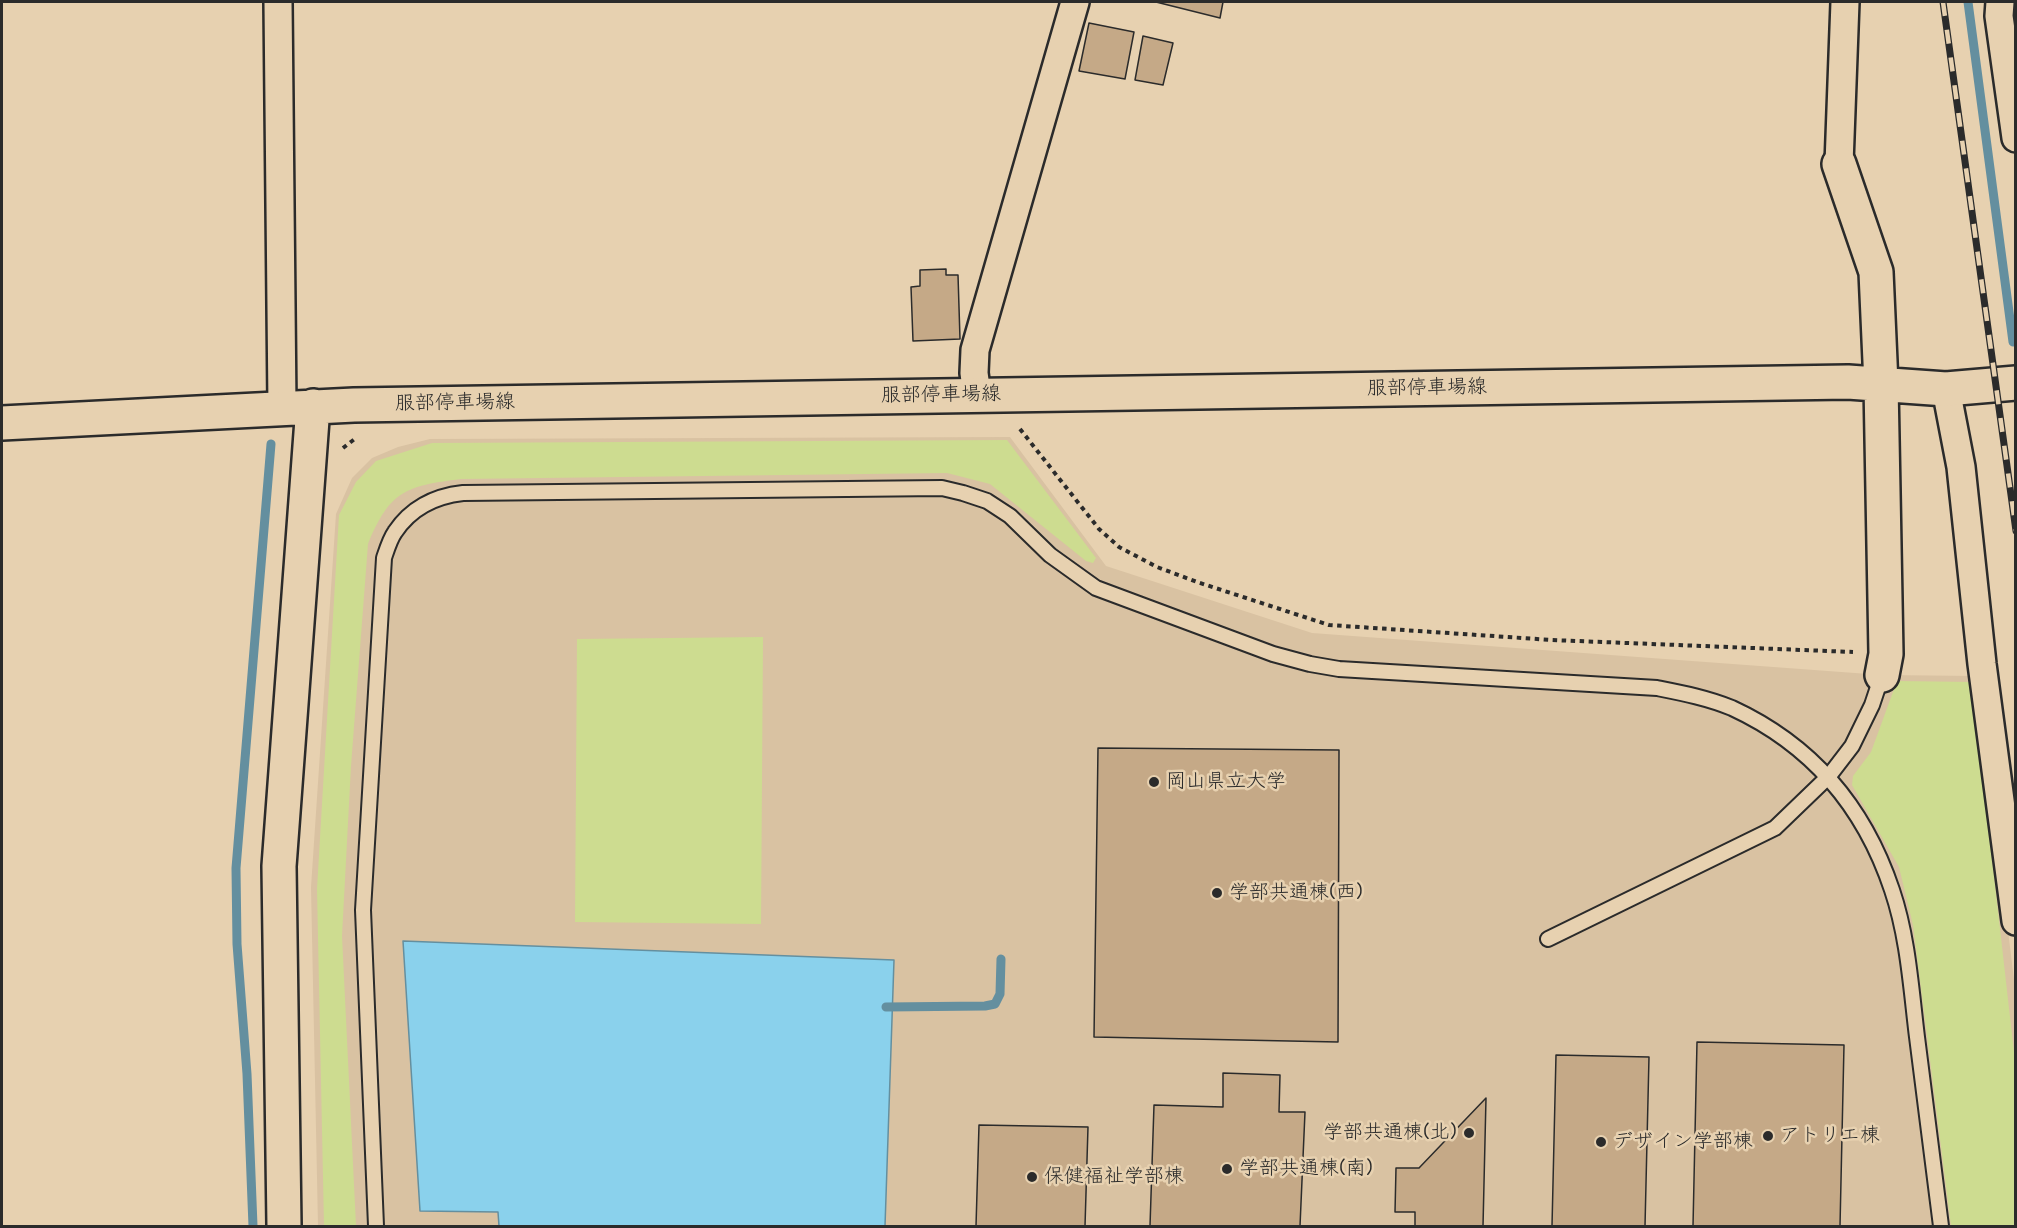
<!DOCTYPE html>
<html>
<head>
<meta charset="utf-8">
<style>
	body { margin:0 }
	#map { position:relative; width:2017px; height:1228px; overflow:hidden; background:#e7d1b0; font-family:"Patrick Hand",sans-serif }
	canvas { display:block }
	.frame { position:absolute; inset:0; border:3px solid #2b2b2b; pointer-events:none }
</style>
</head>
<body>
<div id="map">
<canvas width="2017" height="1228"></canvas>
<div class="frame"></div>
</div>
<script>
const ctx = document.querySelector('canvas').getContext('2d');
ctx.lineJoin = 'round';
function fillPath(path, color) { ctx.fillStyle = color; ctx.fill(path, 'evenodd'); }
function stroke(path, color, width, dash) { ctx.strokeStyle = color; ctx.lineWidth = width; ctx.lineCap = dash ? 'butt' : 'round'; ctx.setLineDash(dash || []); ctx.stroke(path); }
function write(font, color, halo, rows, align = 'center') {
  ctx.font = font + ' "Patrick Hand","Klee One",sans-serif'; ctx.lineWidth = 5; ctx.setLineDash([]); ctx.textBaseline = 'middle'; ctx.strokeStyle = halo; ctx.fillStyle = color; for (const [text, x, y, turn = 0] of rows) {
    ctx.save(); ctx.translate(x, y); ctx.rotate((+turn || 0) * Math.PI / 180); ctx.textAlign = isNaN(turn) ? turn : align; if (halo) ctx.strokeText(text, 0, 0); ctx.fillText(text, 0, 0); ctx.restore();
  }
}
const built = new Path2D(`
	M1010,437L1106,566L1312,633L1882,675L1977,676L2015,988V1226H318L311,887L336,514L352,478L372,458L398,447L430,439Z`);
const green = new Path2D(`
	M1007,440L1096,558L1093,563L1086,561L990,484L947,473L461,479C405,486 390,491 368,544L351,766L342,936L356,1226H324L317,889L339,515L356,482L376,461L432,443Z
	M763,637L761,924L575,922L577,639Z
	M1897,681L1972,682L2015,1061V1226H1951L1913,925L1899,867L1852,785L1853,776L1871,752Z`);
const water = new Path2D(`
	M403,941L894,960L885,1226H499L498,1212L420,1211Z`);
const stream = new Path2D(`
	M1968,2L2013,342
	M886,1007L985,1006L995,1004L1000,994L1001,959
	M253,1226L247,1074L237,944L236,868L271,444`);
const building = new Path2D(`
	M1156,2H1223L1220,18Z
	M1089,23L1134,32L1125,79L1079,71Z
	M1143,36L1173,43L1163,85L1135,80Z
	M946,269V275H958L960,339L913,341L911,287L920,286V270Z
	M1098,748L1339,750L1338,1042L1094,1037Z
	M1697,1042L1844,1045L1840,1226H1693Z
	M1556,1055L1649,1057L1645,1226H1552Z
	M1223,1073L1280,1075L1279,1112H1305L1300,1226H1150L1154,1105L1223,1107Z
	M1486,1098L1483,1226H1415V1212H1395L1396,1168H1419Z
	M979,1125L1088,1127L1085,1226H976Z`);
const path = new Path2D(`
	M1020,429L1099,529L1119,547L1157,567L1197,582L1329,625L1552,640L1853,652
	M343,448L356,438`);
const lane = new Path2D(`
	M1548,939L1775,828L1829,776L1852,746L1872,705L1882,675
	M376,1226L363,910L384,558C387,549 390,539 395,532C411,508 436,496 463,493L942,488L963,493L987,501L1010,516L1050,555L1096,588L1273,654L1310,664L1339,669L1657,688C1682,693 1708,698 1732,708C1812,745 1864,806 1892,890C1908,937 1911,988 1917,1037C1925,1100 1933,1163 1941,1226`);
const street = new Path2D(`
	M278,2L282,407
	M2000,2L1999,16L2016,138
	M1839,164L1845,2
	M1946,389L1961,467L1982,664L2016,921
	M977,395L974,373L975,350L1075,2`);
const secondary = new Path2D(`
	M1839,164L1876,272L1881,384L1886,654L1882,675
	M2,423L354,405L1848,382L1946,389L2016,383
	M284,1226L279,866L313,406`);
const rail = new Path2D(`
	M1943,2L2016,531`);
const markers = [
	[1154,782,6,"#2b2b2b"],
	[1217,893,6,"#2b2b2b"],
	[1469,1133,6,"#2b2b2b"],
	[1768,1136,6,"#2b2b2b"],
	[1601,1142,6,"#2b2b2b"],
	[1227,1169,6,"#2b2b2b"],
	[1032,1177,6,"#2b2b2b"]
];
const streetNames = [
	["服部停車場線",1427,388,-1],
	["服部停車場線",941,395,-1],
	["服部停車場線",455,403,-1]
];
const poiNames = [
	["岡山県立大学",1166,782],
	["学部共通棟(西)",1229,893],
	["学部共通棟(北)",1457,1133,"right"],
	["アトリエ棟",1780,1136],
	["デザイン学部棟",1613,1142],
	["学部共通棟(南)",1239,1169],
	["保健福祉学部棟",1044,1177]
];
fillPath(built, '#d9c2a2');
fillPath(green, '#cddc90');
fillPath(water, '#8ad1ec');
stroke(water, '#648f9f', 1.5);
stroke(stream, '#648f9f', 9);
fillPath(building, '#c5a987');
stroke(building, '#2b2b2b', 1.5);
stroke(lane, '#2b2b2b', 18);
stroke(street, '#2b2b2b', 32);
stroke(secondary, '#2b2b2b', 38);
stroke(path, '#2b2b2b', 4, [4.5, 4.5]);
stroke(lane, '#e7d1b0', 14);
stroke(street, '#e7d1b0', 27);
stroke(secondary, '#e7d1b0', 33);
stroke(rail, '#2b2b2b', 7);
stroke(rail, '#e7d1b0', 4.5, [14]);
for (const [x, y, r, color] of markers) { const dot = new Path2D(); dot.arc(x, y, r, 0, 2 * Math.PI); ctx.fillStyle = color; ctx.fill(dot); stroke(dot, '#e7d1b0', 2); }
write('20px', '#2b2b2b', '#e7d1b0', streetNames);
write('20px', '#2b2b2b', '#e7d1b0', poiNames, 'left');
</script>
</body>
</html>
